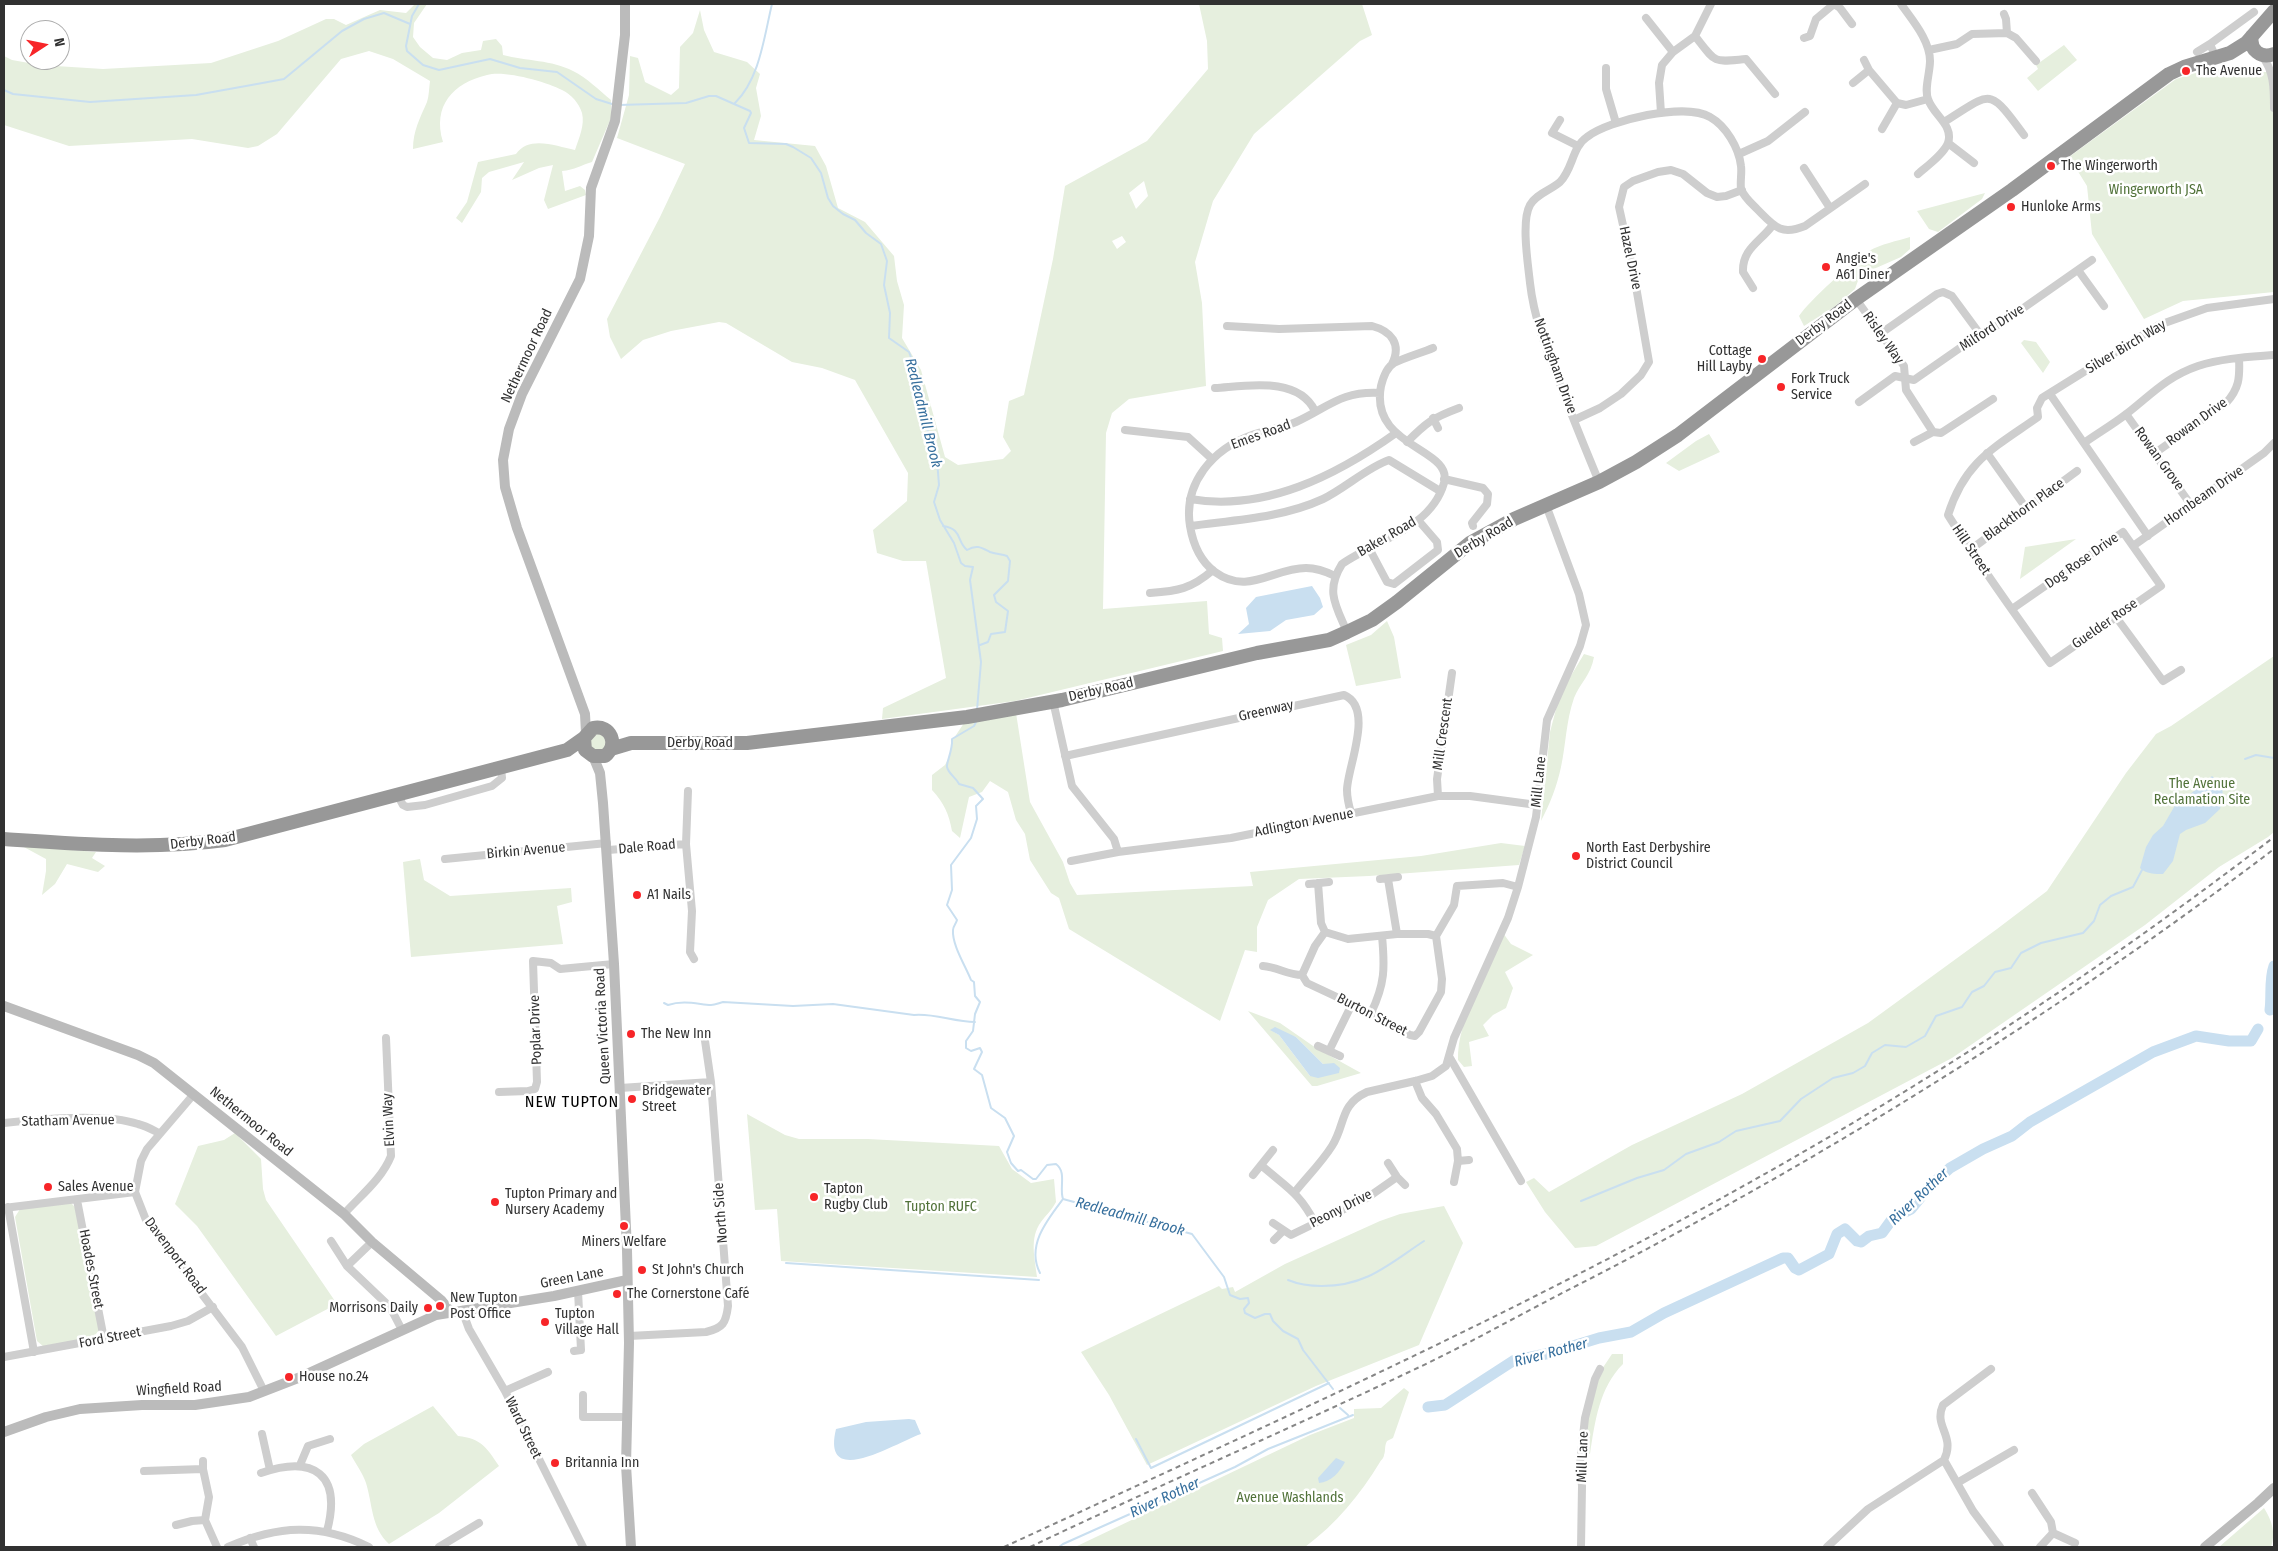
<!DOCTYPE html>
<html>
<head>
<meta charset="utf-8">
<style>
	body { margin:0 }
	#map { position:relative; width:2278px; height:1551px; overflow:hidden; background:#fff; font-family:"Fira Sans Condensed",sans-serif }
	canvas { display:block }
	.frame { position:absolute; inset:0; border:5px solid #313131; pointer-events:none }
	.north { position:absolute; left:20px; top:20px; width:50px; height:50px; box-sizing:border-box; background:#fff; border:1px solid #adadad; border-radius:50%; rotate:79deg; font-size:14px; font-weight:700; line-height:20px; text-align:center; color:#313131 }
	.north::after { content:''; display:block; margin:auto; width:18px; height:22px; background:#f72528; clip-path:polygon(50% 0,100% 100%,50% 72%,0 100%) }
</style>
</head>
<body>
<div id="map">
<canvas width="2278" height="1551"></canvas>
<div class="frame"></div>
<div class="north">N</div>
</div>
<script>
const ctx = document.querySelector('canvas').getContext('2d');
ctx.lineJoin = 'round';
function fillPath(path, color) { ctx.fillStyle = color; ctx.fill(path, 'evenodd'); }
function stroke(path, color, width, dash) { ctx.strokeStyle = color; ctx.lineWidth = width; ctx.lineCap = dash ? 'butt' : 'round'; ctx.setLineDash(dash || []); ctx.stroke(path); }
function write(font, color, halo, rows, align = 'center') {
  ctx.font = font + ' "Fira Sans Condensed",sans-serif'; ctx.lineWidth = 5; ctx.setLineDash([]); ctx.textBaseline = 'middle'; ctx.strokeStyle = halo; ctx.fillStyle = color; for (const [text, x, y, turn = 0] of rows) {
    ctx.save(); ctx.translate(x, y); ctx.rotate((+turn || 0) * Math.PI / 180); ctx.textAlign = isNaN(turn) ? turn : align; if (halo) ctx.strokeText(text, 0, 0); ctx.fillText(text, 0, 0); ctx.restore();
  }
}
const green = new Path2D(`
	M415,4H427L414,23L413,37L420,47L433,58L447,60L462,53L481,50L483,41L496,39L502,46L503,55C526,61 552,60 573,71C587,78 599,90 611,100V118L592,162C581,165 575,170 562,171L565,191L580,186L585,190L586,195L548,209L544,200L553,165L539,168L512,180L524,162L489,172L482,178L481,192L462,223L456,218L467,202L478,162L516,154C529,135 556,146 575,150C579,138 585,125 582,113C579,103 571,94 562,90C546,82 505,70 487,75C453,83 432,106 443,142L413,149C413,131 420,118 427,102C429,96 429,88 430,81L393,59L369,51L341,59L277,134L258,146L248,148L192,139L69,146L4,125V56L12,60L40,65L103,69L211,63L278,41L326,19H334L346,25L380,10L406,13Z
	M1199,4H1362L1372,35L1360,41L1254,134L1213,201L1195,262L1202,303L1206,386L1129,399L1112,413L1106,433L1103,609L1207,601L1209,634L1222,638L1223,651L1015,701L882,719L883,708L946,678L926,561H903L877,553L873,530L907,501L908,473L855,380L822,368L792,362L726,323L719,322L671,331L643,340L621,359L610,337L607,319L660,217L685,164L617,138L629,95L630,56L638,58L645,82L671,95L679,88L680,47L693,33L700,10L704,30L714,52L747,62L760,74L756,88L761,116L754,140L815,146L826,166L838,208L865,222L894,256L897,281L904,305L902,338L921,370L945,457L958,465L1003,459L1011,451L1003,437L1009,401L1024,395L1053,259L1065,186L1147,141L1208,69L1207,41ZM1144,181L1148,196L1136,209L1129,193ZM1122,236L1126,242L1117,249L1112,241Z
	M2064,45L2077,60L2038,91L2027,78L2038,69L2036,65Z
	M2255,65L2260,72H2274V292L2183,301L2144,319L2092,234L2087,186L2069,157L2176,79L2202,71L2204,74L2222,68Z
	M1985,193L1982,199L1938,232L1929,229L1917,211Z
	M1910,237V249L1901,257L1860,275L1855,289L1834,307L1804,326L1799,316C1809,301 1853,261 1869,251C1881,244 1897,241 1910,237Z
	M2024,340L2036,342L2050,362L2043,373L2021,343Z
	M1709,434L1720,452L1679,471L1666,463L1696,441Z
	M2076,539L2020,579L2025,547Z
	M1387,621L1394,637L1401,678L1356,686L1346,645L1371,635Z
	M1584,654L1594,657C1591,675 1580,683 1574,698C1566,721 1566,744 1561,767C1557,786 1550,804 1541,821L1550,732L1560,694Z
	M2274,656V832L2268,837L2219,867L2145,925L1952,1058L1596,1246L1575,1248L1545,1212L1526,1182L1534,1178L1549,1192L1632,1145L1742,1094L1868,1023L1997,929L2047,891L2126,773L2156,734L2171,726Z
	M1016,713L1030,802L1063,862L1070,883L1077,895L1253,886L1250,872L1421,856L1501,843L1525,846L1519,865L1369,876L1299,879L1268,900L1257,927V952L1245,950L1220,1021L1069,929L1059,898L1051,893L1030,860L1025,834L1016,820L1008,792L990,781L982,792L969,797L960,838L952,831C949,814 944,803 932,790V775L945,765L951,753L952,741L964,723Z
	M602,732L608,748L595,753L588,740L589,737Z
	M22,846L96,852L92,858L105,866L98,872L67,864L55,884L42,895L46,871V859Z
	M420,859L424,880L450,896L571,888L572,902L557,906L563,944L411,957L403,862Z
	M1503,933L1511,944L1533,955L1505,972L1513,988L1506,1008L1493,1015L1483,1025L1489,1036L1469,1042L1472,1066L1464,1067L1458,1060C1457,1020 1487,971 1503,933Z
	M1248,1011L1280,1023L1316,1048L1361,1073L1317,1086H1312ZM1271,1030L1296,1037L1323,1064L1310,1076L1279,1035Z
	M747,1114L785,1135L799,1139H868L999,1146L1012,1169L1031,1183L1054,1179L1056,1202C1052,1210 1046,1215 1041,1222C1029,1238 1035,1259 1037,1277L781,1261L777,1209L755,1210Z
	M235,1133L261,1159L263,1189L266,1200L337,1304L276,1336L197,1226L175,1204L198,1146L224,1140Z
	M71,1203L78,1210L99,1330L93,1338L44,1347L37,1341L15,1217L20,1209Z
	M1444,1206L1463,1243L1419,1345L1316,1386L1147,1465L1109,1395L1081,1352L1219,1286L1222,1289L1233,1287L1235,1292L1285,1264L1380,1221L1400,1214Z
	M1612,1354H1623V1364C1599,1388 1595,1422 1590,1454L1583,1453L1588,1415L1598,1375Z
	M1404,1388L1409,1392L1393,1438L1387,1441C1384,1447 1386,1450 1384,1455C1384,1458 1381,1460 1380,1462C1360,1495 1336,1524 1305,1547H1075L1310,1435L1354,1418V1409L1381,1408Z
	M433,1406L458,1436C481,1438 487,1448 499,1466L439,1513L389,1544C371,1527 373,1506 366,1483C363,1474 356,1464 351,1455L364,1444Z
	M2264,1508C2272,1521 2276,1533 2271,1547H2219Z`);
const water = new Path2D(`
	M1312,586L1320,598L1323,607L1314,615L1286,620L1270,631L1238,634L1249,624L1246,608L1256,597Z
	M2212,776L2222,785L2223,797L2220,809L2205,823L2186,830L2180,834L2173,861L2163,874C2155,874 2146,874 2140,868L2146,847L2153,835L2163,826L2177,802L2188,796Z
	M1275,1027L1296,1037L1323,1064L1334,1063L1340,1068L1339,1073L1318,1078L1310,1076L1279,1035L1270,1030Z
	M909,1419L915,1420L921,1434C897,1442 821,1491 836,1429L866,1422Z
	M1336,1458L1345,1462C1339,1473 1331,1482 1319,1483L1318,1478Z`);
const stream = new Path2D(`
	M419,4L412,16L406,46L407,51L423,65L439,70L490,59L520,68L557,72L596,99L612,104
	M4,90L13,94L90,102L196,95L257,84L284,79L342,31L364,19L384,13L410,24
	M735,103C760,78 764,37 772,4
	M619,105L686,103L709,96H716L750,111L751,113L744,128L749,143L786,144L793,147L811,158L821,173L828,198L833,206L843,214L855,220L866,233L881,244L887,261L884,285L890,313L889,338L909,352L912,360V370L919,383L923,395V416L937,460L939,485L934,502L940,520L954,543L961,563L965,566L973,567L970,580L981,662L977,710
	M943,526C963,529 956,541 967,550C977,544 982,548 990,552C995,554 1002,554 1007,556L1010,561L1008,581L994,595L996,602L1008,611L1005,632L991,634L988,642L980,645
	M977,720L974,726L952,739C953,750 946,763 947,767C948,773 956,778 959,784L973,788L983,799L976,806L977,819L971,838L951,865L952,890L947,905L957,920C956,924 953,926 953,930C952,945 965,965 971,980L974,982L975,996L980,1002L975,1014L973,1031L966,1041V1048L971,1051L980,1048L982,1052L974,1069L982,1075L991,1108L1005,1118L1014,1136L1007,1152L1011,1163L1018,1171L1021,1170L1033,1179H1036L1047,1165L1056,1164C1067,1172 1059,1188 1063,1199L1192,1234L1224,1277L1230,1295L1240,1299L1248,1298L1249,1303L1244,1309L1245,1313L1255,1318L1265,1314H1270L1273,1321L1283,1331L1298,1339L1303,1350L1333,1389
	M2245,759L2256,755L2274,758
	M664,1003L668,1005C683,1000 697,1004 711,1005C715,1005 719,1003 723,1002L793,1006L833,1004L914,1015C934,1013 954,1022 975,1022
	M1581,1201L1637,1178L1664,1170L1686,1154L1719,1142L1736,1131L1780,1121L1801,1099L1833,1078L1853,1073L1865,1066L1872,1053L1885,1045L1906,1047L1925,1036L1936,1016L1962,1007L1972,992L1984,986L1995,972L2011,968L2021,953L2041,943L2083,933L2094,921L2100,905L2111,896L2133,887L2142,870
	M786,1263L1039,1280
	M1040,1273C1026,1246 1047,1220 1063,1199
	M1288,1280C1300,1285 1309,1286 1322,1286C1367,1286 1389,1264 1424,1241
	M1340,1408L1348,1415
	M1136,1439L1151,1468L1329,1383
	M1059,1547L1063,1544L1235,1467L1268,1449L1353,1415`);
const river = new Path2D(`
	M2270,1010C2272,996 2269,980 2274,966
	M1428,1407L1445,1405L1513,1361L1550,1353L1599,1338L1631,1332L1664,1313L1783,1258H1788L1795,1268L1799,1270L1829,1254L1837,1234L1845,1229L1857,1241L1861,1242L1869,1236L1882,1233L1893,1218L1911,1209L1929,1187L1950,1168L1983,1149L2012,1136L2030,1122L2153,1052L2196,1036L2229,1041H2251L2258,1029`);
const street = new Path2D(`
	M1834,4L1840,8L1852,24
	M1901,4C1912,20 1930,40 1930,61C1930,73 1924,89 1928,99C1933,115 1954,125 1948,143C1943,155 1927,166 1918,174
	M2004,14L2006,19L2007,33L2016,38L2036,61
	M1646,18L1673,52
	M1695,36C1717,64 1712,62 1746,59L1775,94
	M1804,38L1810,36L1816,19L1834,4
	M1929,50L1957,44L1972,34L2007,33
	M2197,52L2210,44
	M2262,56C2274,71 2274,88 2274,108
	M2216,58L2210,44L2254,12
	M1864,60L1869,70
	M1606,68V89L1616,123
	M1853,83L1869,70L1897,103L1882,129
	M1897,103L1906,105L1928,99
	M1661,113L1659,83L1662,65L1673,52L1695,36L1711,4
	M1560,120L1552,133L1578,146
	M1944,122C1992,92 1988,86 2024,135
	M1948,143L1974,163
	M1739,154L1768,141L1805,112
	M1804,168L1830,208
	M2078,270L2104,306
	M1753,288L1743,272C1742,249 1760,242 1772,226
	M1856,299L1904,366L1906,390L1933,432L1941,433L1993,399
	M1227,326L1279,329L1372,326C1391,331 1402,344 1392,364
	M1880,334L1937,294L1943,292L1952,296L1980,334
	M1215,388C1247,386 1298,376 1315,411
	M2050,394L2148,536
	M1859,402L1895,376L1914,380L1980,334L2002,323L2092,260
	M2126,414L2191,505
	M1433,418L1438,428
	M1574,420L1600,408L1621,394L1641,375L1649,362L1634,275L1619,207L1624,187L1633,181L1658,172L1671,170L1683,174L1707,193L1717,197L1726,196L1742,190
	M1125,430L1188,437L1211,458
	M1407,442C1426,423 1432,418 1459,408
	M1914,442L1933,432
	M2084,443C2098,433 2112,425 2125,415C2151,395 2166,377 2198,366C2223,358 2249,357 2274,355
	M1987,453L2026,508
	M2155,453L2226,403C2239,389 2240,378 2239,358
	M1444,479L1483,488L1488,494L1487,504L1472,523L1473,526
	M1599,482C1586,450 1572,417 1560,384C1547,351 1534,319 1530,283C1528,264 1521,221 1530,205C1536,194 1551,190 1560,182C1573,169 1572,147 1587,137C1609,120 1685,102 1710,117C1726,126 1739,148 1741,166C1742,173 1740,181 1741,189C1744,197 1751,203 1757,209C1774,226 1780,236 1805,226L1865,184
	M1190,499C1265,512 1337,475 1396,433
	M1190,526C1234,520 1282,518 1323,499C1344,489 1368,467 1389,460L1440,491
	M2133,546L2264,453L2274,443
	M1369,548L1387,582L1394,584L1438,550L1437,542L1418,520
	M1970,550L2077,471
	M1335,576C1327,572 1315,568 1306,568C1273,568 1248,596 1215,572C1200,561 1193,544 1190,526C1183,483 1213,449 1252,435C1266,430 1282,428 1296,422C1329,407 1340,391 1380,393
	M1150,593C1178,591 1191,589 1213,570
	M2012,609L2123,532L2161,586L2050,663C2015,614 1980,566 1948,515C1965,461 1994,448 2038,417L2037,408L2042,398L2159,325L2207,308L2274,299
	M2116,617L2163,681L2181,670
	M1347,632C1336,606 1325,591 1342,564C1376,540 1431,529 1444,483C1454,448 1369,448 1381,386C1383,378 1387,367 1394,363C1406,357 1421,353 1433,348
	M1053,701L1072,786L1114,839L1118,852
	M1065,756L1344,695C1375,708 1347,768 1347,790C1347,798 1349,806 1351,813
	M688,791L686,844L692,911L690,952L694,959
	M398,796L403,805L407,807L425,805L492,786L502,778L501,768
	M1438,796L1437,779L1452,673
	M608,850L686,844
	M445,859L607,843
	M1071,861L1118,852L1231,838L1438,796H1470L1537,805
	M1380,879L1398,877
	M1388,879L1397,934
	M1318,883L1321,923L1325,932L1348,939L1397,934H1428L1436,936
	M1309,884L1329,882
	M1263,966C1277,967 1288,975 1302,975L1307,983L1371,1013L1410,1035L1415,1036L1419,1032L1441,992L1442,979L1436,936L1454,905L1457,886L1503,883L1518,887
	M1302,975L1315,946L1325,932
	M1371,1013C1385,984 1385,968 1382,936
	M1318,1046L1340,1056
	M1329,1051L1352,1004
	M1450,1058L1521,1181
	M1415,1081L1422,1098L1436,1114L1457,1149L1458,1161L1454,1182
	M620,1088L711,1082
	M499,1092L528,1091L535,1089L537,1082L533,961L551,963L560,969L614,964
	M194,1094L147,1149L141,1161L135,1192L146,1220L242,1347L264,1391
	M4,1123C38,1119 106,1113 138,1124C146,1126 153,1130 159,1133
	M1458,1161L1469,1160
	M1388,1163L1397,1177L1405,1185
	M1261,1165C1286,1187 1299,1192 1315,1223
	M1253,1175L1273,1150
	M1295,1192C1307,1177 1322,1162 1332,1146C1346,1124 1339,1105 1367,1092L1415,1081L1432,1076L1446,1066L1454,1038L1508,918L1518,887L1536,817L1547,720L1580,646L1586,625L1579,594L1546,505
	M77,1200L104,1339
	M8,1207L34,1352
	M4,1208L135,1192
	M344,1214C360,1196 382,1179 391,1156L386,1038
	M1273,1223L1291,1235L1367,1198L1397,1177
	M1274,1240L1283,1231
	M331,1241L347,1266L390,1307L402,1330
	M347,1266L372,1242
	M462,1310L469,1329L505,1391L583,1547
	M629,1336L706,1332C723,1328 726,1323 728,1306L711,1082L704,1034
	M574,1351L581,1350L578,1291
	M4,1357L171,1326L188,1321L213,1307
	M505,1391L548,1372
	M583,1395V1417H627
	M262,1434L270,1470
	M1944,1460C1956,1435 1933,1427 1943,1405L1991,1369
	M1944,1460L1973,1511L2000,1547
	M203,1461V1469L209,1497L205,1520L217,1547
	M300,1465L308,1446L330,1439
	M144,1471L203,1469
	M261,1473C314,1455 342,1474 327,1531
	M1957,1483L2014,1450
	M2032,1493L2051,1522L2053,1533L2040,1547
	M176,1525L192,1521L205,1520
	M2053,1533L2075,1543
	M250,1538L254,1547
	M228,1547C278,1525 320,1523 369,1547
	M439,1547L479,1523
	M1581,1547L1582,1486L1580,1464L1585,1418L1595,1379L1600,1369
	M1827,1547L1868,1509L1944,1460`);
const secondary = new Path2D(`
	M586,733L585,714L517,528L505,487L503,460L509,429L522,394L580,279L589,236L591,188L615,121L625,35V4
	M593,756L600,773L603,803L614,964L627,1250L629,1343L626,1465L631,1547
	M4,1006L138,1055L154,1063L344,1214L372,1242L441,1300L450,1311
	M4,1432L46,1417L80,1409L142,1405H195L249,1397L298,1378L436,1315L554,1296L627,1280
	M2205,1547L2258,1503L2274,1488`);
const highway = new Path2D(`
	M2252,36C2249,50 2261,59 2274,54
	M611,749L631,743H747L967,717L1062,700L1257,653L1329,640L1347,632L1372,620L1397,602L1470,543L1514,519L1599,482L1636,462L1678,435L1856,299L2012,190L2169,74L2184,67L2230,53L2246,43L2274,11
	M4,839C78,844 151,850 225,840L567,750L584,738L593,728C611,724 619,745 605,756H593L585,750L584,738`);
const rail = new Path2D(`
	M1004,1547C1257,1430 1512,1316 1754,1180C1936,1078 2109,964 2274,837
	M1030,1547C1162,1484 1296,1426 1428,1363C1477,1339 1525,1312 1574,1287C1820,1161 2054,1016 2274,849`);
const markers = [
	[2186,71,5,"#f72528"],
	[2051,166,5,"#f72528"],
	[2011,207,5,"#f72528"],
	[1826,267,5,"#f72528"],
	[1762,359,5,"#f72528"],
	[1781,387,5,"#f72528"],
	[1576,856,5,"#f72528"],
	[637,895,5,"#f72528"],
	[631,1034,5,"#f72528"],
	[632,1099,5,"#f72528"],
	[48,1187,5,"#f72528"],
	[814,1197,5,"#f72528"],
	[495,1202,5,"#f72528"],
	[624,1226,5,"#f72528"],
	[642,1270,5,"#f72528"],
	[617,1294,5,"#f72528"],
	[440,1306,5,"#f72528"],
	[428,1308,5,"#f72528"],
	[545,1322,5,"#f72528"],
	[289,1377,5,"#f72528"],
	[555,1463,5,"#f72528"]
];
const poiNames = [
	["The Avenue",2196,71],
	["The Wingerworth",2061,166],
	["Hunloke Arms",2021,207],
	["Angie's",1836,259],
	["A61 Diner",1836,275],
	["Cottage",1752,351,"right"],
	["Hill Layby",1752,367,"right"],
	["Fork Truck",1791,379],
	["Service",1791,395],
	["North East Derbyshire",1586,848],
	["District Council",1586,864],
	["A1 Nails",647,895],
	["The New Inn",641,1034],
	["Bridgewater",642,1091],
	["Street",642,1107],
	["Sales Avenue",58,1187],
	["Tapton",824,1189],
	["Rugby Club",824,1205],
	["Tupton Primary and",505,1194],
	["Nursery Academy",505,1210],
	["Miners Welfare",624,1242,"center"],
	["St John's Church",652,1270],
	["The Cornerstone Café",627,1294],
	["New Tupton",450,1298],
	["Post Office",450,1314],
	["Morrisons Daily",418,1308,"right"],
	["Tupton",555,1314],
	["Village Hall",555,1330],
	["House no.24",299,1377],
	["Britannia Inn",565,1463]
];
const parkNames = [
	["Wingerworth JSA",2156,190],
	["The Avenue",2202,784],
	["Reclamation Site",2202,800],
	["Tupton RUFC",941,1207],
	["Avenue Washlands",1290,1498]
];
const streetNames = [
	["Hazel Drive",1630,258,78],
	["Derby Road",1824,323,-37],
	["Milford Drive",1992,328,-33],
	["Risley Way",1883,338,55],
	["Silver Birch Way",2126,347,-31],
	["Nethermoor Road",527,356,-65],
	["Nottingham Drive",1555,366,70],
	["Rowan Drive",2197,422,-36],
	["Emes Road",1261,435,-20],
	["Rowan Grove",2159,459,54],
	["Hornbeam Drive",2204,496,-35],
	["Blackthorn Place",2024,510,-36],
	["Baker Road",1387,537,-30],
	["Derby Road",1484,538,-31],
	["Hill Street",1971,550,56],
	["Dog Rose Drive",2082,561,-35],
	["Guelder Rose",2105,624,-35],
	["Derby Road",1101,690,-13],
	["Greenway",1266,711,-13],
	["Mill Crescent",1443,734,-82],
	["Derby Road",700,743],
	["Mill Lane",1539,782,-84],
	["Adlington Avenue",1304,823,-11],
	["Derby Road",203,841,-7],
	["Dale Road",647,847,-5],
	["Birkin Avenue",526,851,-5],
	["Burton Street",1372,1015,27],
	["Queen Victoria Road",603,1026,-93],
	["Poplar Drive",536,1030,-92],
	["Elvin Way",389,1120,-93],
	["Statham Avenue",68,1121,-1],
	["Nethermoor Road",251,1122,39],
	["Peony Drive",1341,1209,-27],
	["North Side",721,1213,-94],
	["Davenport Road",175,1256,53],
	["Hoades Street",91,1269,79],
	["Green Lane",572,1278,-11],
	["Ford Street",110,1338,-11],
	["Wingfield Road",179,1389,-3],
	["Ward Street",523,1428,64],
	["Mill Lane",1583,1457,-88]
];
const waterNames = [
	["Redleadmill Brook",923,413,76],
	["River Rother",1919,1197,-43],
	["Redleadmill Brook",1130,1217,15],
	["River Rother",1551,1353,-15],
	["River Rother",1165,1498,-25]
];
const quarterNames = [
	["NEW TUPTON",572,1103]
];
fillPath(green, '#e6efde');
fillPath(water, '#c9dff0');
stroke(stream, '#c9dff0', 2);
stroke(river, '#c9dff0', 11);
stroke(street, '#cecece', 8);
stroke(secondary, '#bbb', 10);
stroke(highway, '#989898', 14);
stroke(rail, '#868686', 2, [5, 4]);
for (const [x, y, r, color] of markers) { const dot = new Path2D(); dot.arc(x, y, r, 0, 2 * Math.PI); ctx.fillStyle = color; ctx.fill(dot); stroke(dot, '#fff', 2); }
write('14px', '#313131', '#fff', poiNames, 'left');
write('14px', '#517239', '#fff', parkNames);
write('14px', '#313131', '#fff', streetNames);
write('italic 15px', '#366f9d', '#fff', waterNames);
ctx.letterSpacing = '1px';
write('16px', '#000', '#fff', quarterNames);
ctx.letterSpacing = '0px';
</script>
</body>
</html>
